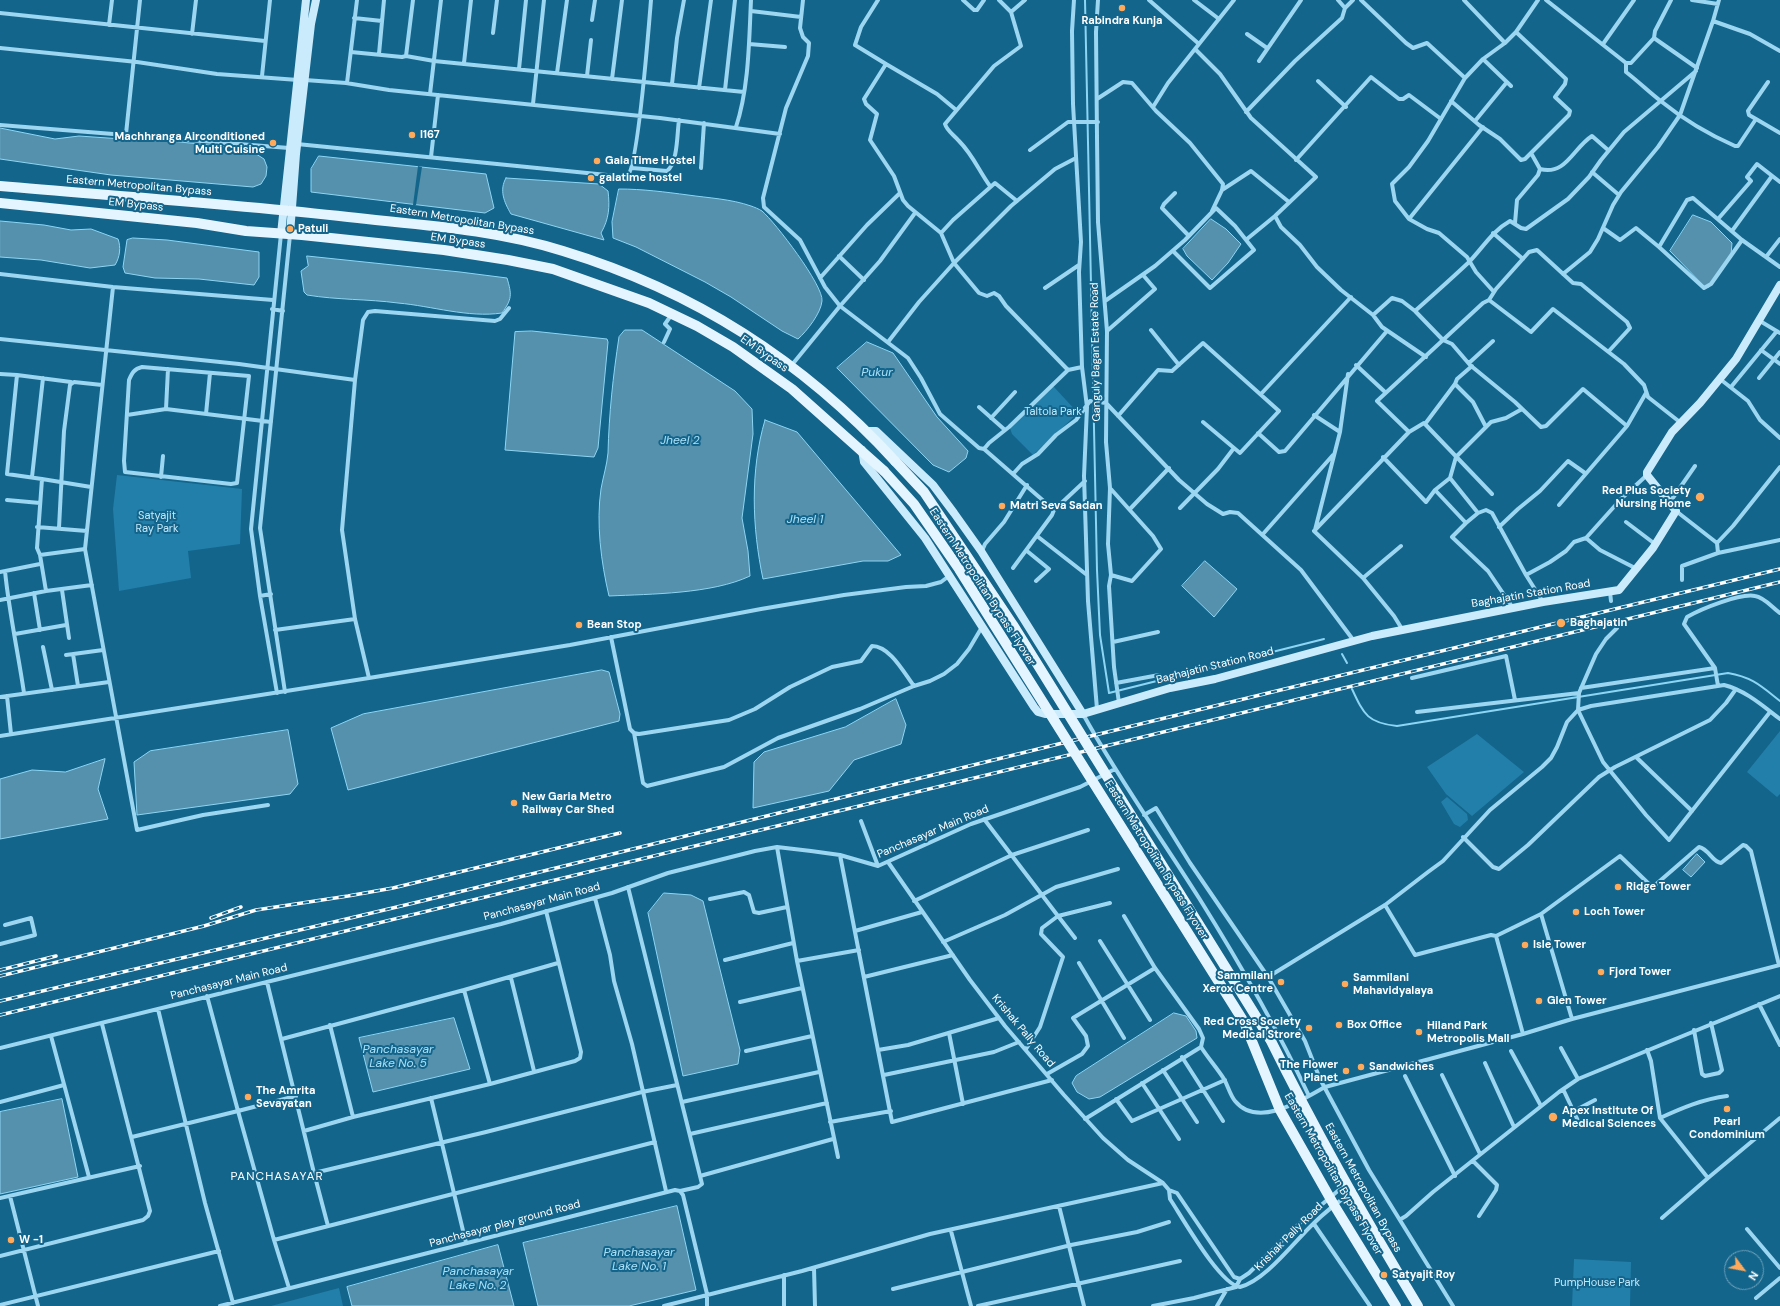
<!DOCTYPE html>
<html>
<head>
<meta charset="utf-8">
<style>
	body { margin:0 }
	#map { position:relative; width:1780px; height:1306px; overflow:hidden; background:#13658c; font-family:"DM Sans",sans-serif }
	canvas { display:block }
	.north { position:absolute; left:1724px; top:1250px; width:40px; height:40px; box-sizing:border-box; background:#13658c; border:1px solid #71a3ba; border-radius:50%; rotate:122deg; font-size:11px; font-weight:700; line-height:16px; text-align:center; color:#fff }
	.north::after { content:''; display:block; margin:auto; width:14px; height:18px; background:#ffa95b; clip-path:polygon(50% 0,100% 100%,50% 72%,0 100%) }
</style>
</head>
<body>
<div id="map">
<canvas width="1780" height="1306"></canvas>
<div class="north">N</div>
</div>
<script>
const ctx = document.querySelector('canvas').getContext('2d');
ctx.lineJoin = 'round';
function fillPath(path, color) { ctx.fillStyle = color; ctx.fill(path, 'evenodd'); }
function stroke(path, color, width, dash) { ctx.strokeStyle = color; ctx.lineWidth = width; ctx.lineCap = dash ? 'butt' : 'round'; ctx.setLineDash(dash || []); ctx.stroke(path); }
function write(font, color, halo, rows, align = 'center') {
  ctx.font = font + ' "DM Sans",sans-serif'; ctx.lineWidth = 4; ctx.setLineDash([]); ctx.textBaseline = 'middle'; ctx.strokeStyle = halo; ctx.fillStyle = color; for (const [text, x, y, turn = 0] of rows) {
    ctx.save(); ctx.translate(x, y); ctx.rotate((+turn || 0) * Math.PI / 180); ctx.textAlign = isNaN(turn) ? turn : align; if (halo) ctx.strokeText(text, 0, 0); ctx.fillText(text, 0, 0); ctx.restore();
  }
}
const green = new Path2D(`
	M1051,387H1054L1078,413L1033,455L1012,434L1010,428Z
	M117,475L242,489L240,544L188,551L191,578L119,591L113,509Z
	M1780,731V794L1777,797L1747,772Z
	M1477,734L1524,772L1472,816L1446,794L1427,767Z
	M1447,797L1467,814L1468,820L1460,827L1454,824L1441,802Z
	M1574,1259L1631,1262L1630,1306H1572Z
	M339,1288L343,1306H271Z`);
const water = new Path2D(`
	M0,128L55,139L79,136L122,139H151L238,148L253,152L264,159L267,167L266,176L261,184L253,187L111,175L0,159Z
	M319,156L486,174L494,208L485,213L311,192V169Z
	M506,178L599,184L608,191C610,207 609,219 601,233L604,240L511,214C504,202 499,190 506,178Z
	M619,189C643,189 665,192 688,195C709,198 731,199 751,206C754,207 759,209 762,211C775,222 824,286 822,301C821,313 807,331 798,339L782,331L731,297L705,282L636,247L613,238L612,222Z
	M1693,215L1711,222L1732,243L1731,255L1709,287H1705L1670,251Z
	M1211,219L1226,229L1241,244L1228,263L1212,280L1187,256L1183,249Z
	M0,221L44,225L71,230L91,229L118,239C121,247 120,257 115,265L90,268L41,260L0,257Z
	M133,238L167,240L259,252V277L254,285L199,279L155,278L125,273L123,267L127,240Z
	M307,256L460,272L507,278C512,295 512,299 502,313C468,318 432,306 398,303C368,299 337,300 307,295L304,292L301,271L308,266Z
	M625,330H642L735,391L752,409L753,434L742,518L748,551L750,576C712,594 651,594 609,596C601,562 596,523 601,489C603,477 607,465 608,453C609,414 613,376 619,337Z
	M532,331L607,339L608,342L598,448L594,457L505,450L515,332Z
	M867,342L893,353L937,417L968,451L966,458L949,472L933,465L837,368Z
	M765,420L797,432L901,555L888,561H863L763,579C752,527 750,471 765,420Z
	M1205,561L1237,589L1214,617L1182,586Z
	M602,670L609,672L620,714L619,721L348,790L331,728L363,714Z
	M896,699L906,725L901,744L854,760L829,791L753,808L754,762L764,752L845,727Z
	M288,730L298,784L290,794L137,815L134,762L150,751Z
	M105,759L98,789L108,819L0,839V779L32,770L65,772Z
	M1697,854L1705,862L1691,877L1683,870Z
	M664,893L691,895L703,901L740,1050L738,1064L683,1076L648,913Z
	M1174,1013L1186,1016L1196,1031L1197,1038L1100,1097L1089,1099L1077,1092L1072,1083L1076,1076Z
	M454,1018L470,1069L373,1092L359,1038Z
	M62,1099L78,1177L0,1194V1112Z
	M677,1206L696,1290L629,1306H538L523,1243Z
	M498,1245L514,1306H352L347,1287Z`);
const pier = new Path2D(`
	M418,166L422,167L416,205H413Z`);
const stream = new Path2D(`
	M1085,0L1097,570L1100,635L1109,693L1324,639
	M1342,654L1347,663
	M1352,689C1364,715 1368,723 1397,726L1728,673C1752,677 1761,686 1780,701`);
const street = new Path2D(`
	M803,0L800,28L803,37L809,43L808,56L786,108L763,198L764,207L800,240L825,287L840,306L908,358L921,378L940,414L979,448L984,449L1054,510L1052,515L1013,568
	M878,0L861,27L855,45L886,64L864,99L866,104L877,114L870,140L894,176L903,200L908,206L941,233L954,263L979,293L987,296L994,293L999,296L1006,306L1068,370
	M963,0L974,10H977L984,0
	M999,0L1011,12L1025,0
	M1074,0L1072,31L1073,104L1081,242L1079,272L1082,367
	M1098,0L1096,32L1097,137L1098,222L1107,331L1106,442L1110,488L1108,544L1111,575L1109,586L1114,667L1119,703
	M1149,0L1199,44
	M1194,0L1219,19
	M1361,0L1406,43L1413,48L1427,43L1465,78
	M1464,0L1505,43L1516,32L1538,0
	M1546,0L1626,63V72C1639,82 1650,93 1662,102C1683,119 1710,135 1735,146H1738L1756,119L1780,133
	M1692,0L1718,4
	M1345,8L1353,0
	M751,11L801,17
	M0,13L265,41
	M354,18L382,21
	M592,20L595,0
	M1713,21L1719,0
	M109,25L112,0
	M493,33L497,0
	M192,34L196,0
	M1247,34L1267,48
	M1654,38L1655,31L1671,0
	M749,44L785,47
	M1603,44L1634,0
	M0,48L137,62L217,74L298,80
	M1195,49L1220,74L1251,118L1316,177L1275,216L1247,239
	M351,52L402,57L406,56L413,0
	M379,54L384,0
	M406,56L434,61L744,92
	M1483,59L1511,86
	M1259,61L1301,0
	M464,63L471,0
	M1626,63H1631L1654,38L1697,68
	M886,64L937,94L955,109
	M519,69L526,0
	M557,73L567,0
	M262,76L270,0
	M587,76L591,40
	M612,79L622,0
	M305,80L346,83L389,90L660,118L780,134
	M1318,81L1346,107
	M347,83L357,0
	M672,84L677,38L684,0
	M699,88L711,0
	M725,90L735,0
	M430,94L441,0
	M1097,99L1123,82L1132,83L1156,111L1190,143L1223,184L1222,190L1212,211
	M1451,101L1479,125L1500,139L1521,160L1525,159L1569,115L1570,111L1555,97L1565,84L1566,79L1516,32
	M533,104L544,0
	M1153,107L1168,83L1234,0
	M1246,112L1295,61L1342,18L1345,8L1338,0
	M1756,119L1749,115L1748,111L1768,82
	M1475,121L1507,82
	M0,125L289,148
	M736,127C749,87 749,42 751,0
	M126,134L140,0
	M297,144L627,177C638,168 649,24 651,0
	M1030,150L1068,122H1098
	M431,157L438,95
	M1296,160L1371,77L1399,99H1403L1409,95L1441,119
	M632,168L667,171C678,163 677,133 679,120
	M701,168L704,123
	M1540,169C1566,176 1573,148 1592,136L1608,150
	M1592,172L1619,195
	M990,186C979,171 973,155 959,141C954,135 947,131 945,124L994,66L1021,46L1011,12
	M1222,190L1251,171L1289,202
	M1175,193L1164,204L1162,208L1189,236
	M1275,216L1281,227L1300,245L1317,267L1341,290L1373,315L1392,298L1402,301L1415,311L1443,340L1452,344L1470,365L1515,402L1541,427L1546,426L1583,389L1627,426
	M1409,219L1483,127
	M1718,219L1751,181L1747,177L1757,164L1780,182
	M1515,223L1517,200L1538,175L1540,169L1531,153
	M1603,228L1620,240L1636,228L1659,247
	M1732,231L1772,176
	M941,233L953,220L995,183L1017,201
	M1493,233L1523,259
	M1742,240L1711,284L1704,288L1659,247L1687,200L1693,198L1742,240L1780,267
	M839,256L864,280
	M1766,257L1780,239
	M0,274L113,287L273,300
	M1563,274L1590,252L1598,239L1613,205L1621,192L1658,147L1680,115L1713,21L1750,34L1780,51
	M820,278L867,225L900,193
	M113,287L85,549L137,830L203,815L268,805
	M1045,288L1079,265
	M1494,292L1476,272L1467,257L1439,233L1427,229L1409,219L1395,201L1392,184L1409,167L1428,141L1465,78L1483,59L1505,43
	M1489,300L1496,289L1529,252L1537,250L1573,283L1581,284L1627,322L1630,328L1609,351
	M1105,301L1155,266L1185,240L1216,208L1235,226L1254,250L1210,288L1173,251
	M272,309L283,311
	M1415,311C1433,295 1451,279 1468,263C1482,249 1492,231 1510,221L1521,228L1526,229L1568,199L1589,177L1601,160L1624,132L1696,71
	M1373,315L1382,327L1426,357
	M1760,321L1780,333
	M1151,330L1179,365
	M1107,331L1155,289L1143,275
	M0,339L239,364L355,380
	M664,342L670,329L665,324L672,314
	M888,342L919,302L954,263L1011,206L1055,169L1076,158
	M1761,350L1780,364
	M1469,363L1493,341
	M1356,365L1385,392
	M791,366L840,306L880,261L915,213
	M1472,366L1457,379L1455,384L1473,402L1486,427
	M142,367L249,376L237,483L231,484L125,472L124,461L129,380C132,373 134,369 142,367Z
	M0,374L17,375L7,474L42,479L37,548L40,555L46,591
	M17,375L71,382
	M1759,378L1780,352
	M1720,379L1748,401L1760,420L1780,438
	M1731,387L1777,331
	M1261,394L1351,297
	M979,407L1005,430
	M166,409L168,369
	M1522,409L1506,418L1491,422L1456,457L1450,478L1478,513L1486,510L1492,513L1526,575L1543,602
	M206,414L210,373
	M127,415L166,409L271,422
	M1314,415L1340,432
	M1118,416L1158,370L1172,371L1203,343L1279,411L1240,453L1234,448L1218,469L1180,508
	M991,418L1015,392
	M1203,422L1234,448
	M1425,424L1455,384
	M1409,432L1424,423L1492,494
	M1258,433L1279,452L1285,451L1387,331
	M984,449L989,443L1009,427L1068,370L1082,367L1087,407L1084,476L1088,601L1097,709
	M1383,457L1426,502L1435,490L1466,523L1452,537L1488,571L1513,608
	M1013,474L1022,464L1038,454L1056,435L1076,420L1090,401L1106,403L1179,480L1207,504L1223,514L1230,512L1238,513L1301,570L1354,641
	M32,477L43,378
	M161,477L163,456
	M42,479L91,487
	M1110,488L1153,536L1161,549L1132,581L1111,575
	M1435,490L1450,478
	M7,500L40,503
	M1670,502L1695,466
	M1559,505L1627,426L1646,393
	M1130,509L1169,468
	M1054,510L1085,481
	M1676,511L1717,543L1733,526L1780,467
	M1626,522L1655,544
	M1466,523L1478,513
	M37,527L87,531
	M1499,527L1518,509L1540,491L1568,461L1585,473
	M59,528L64,431L70,385L74,382L102,385
	M1315,530L1340,432L1348,374
	M1263,534L1333,455
	M1037,536L1087,575
	M1586,538L1600,550L1637,569
	M1717,543L1718,553L1780,540
	M982,551L985,544L1004,522L1027,485
	M1027,551L1049,569L1036,581
	M40,555L85,549
	M5,571C9,612 18,652 24,693
	M0,572L40,564
	M1526,575L1550,562L1566,551L1574,542L1586,538L1621,499L1647,475
	M1363,578L1401,546
	M1682,580V566L1718,553
	M62,590L69,638
	M1610,592L1611,601
	M34,593L40,630
	M260,596L271,594
	M0,600L46,591L92,585
	M1402,629L1394,616L1363,578L1314,531L1409,432L1377,401L1483,303L1489,300L1531,332L1553,309L1624,364L1644,385L1648,397L1681,423
	M275,630L355,619
	M15,634L66,625
	M611,637L630,729L634,733L639,734L729,720L755,709L790,687L832,667L861,661L872,646C890,646 904,673 914,686
	M1113,642L1158,632
	M43,647L52,690
	M73,654L78,686
	M66,655L103,650
	M369,678L355,619L342,530L355,380L363,320L368,312L375,311L495,321L500,319L509,308
	M1412,678L1506,656L1515,700
	M1116,683L1159,675
	M1718,686L1715,668L1684,624L1687,617C1701,609 1740,593 1755,596C1764,597 1773,608 1780,613
	M1581,688L1715,668
	M285,692L260,528L290,235
	M277,693L260,596L251,529L281,234
	M7,696L11,734
	M0,697L109,682
	M1417,712L1579,693
	M1770,712L1669,840L1646,815L1603,762L1578,710L1591,706L1724,685C1745,690 1763,706 1780,719
	M1083,714C1118,778 1160,836 1199,898C1239,962 1277,1028 1309,1096
	M634,733L643,783L647,786L724,767L778,738L860,709L914,686L930,681L944,674L957,664L969,649L982,627
	M0,736L369,678L570,645L761,609L844,595L906,587L926,586L941,582L949,576
	M1636,757L1692,811
	M1144,815L1156,808L1190,863L1268,977L1305,1041L1320,1079L1369,1170L1453,1306
	M984,819L1058,916L1110,903
	M861,821L878,866
	M1463,837L1493,867L1499,869L1528,845L1599,777L1615,767L1710,720L1726,703L1736,689
	M777,847L797,961L838,1157
	M840,855L892,1122L1052,1080
	M888,862L970,980L1005,1026L1064,1095L1103,1138L1128,1160L1163,1183L1169,1190L1177,1193L1234,1277L1240,1279L1249,1273L1300,1223L1346,1184
	M628,887L702,1184L698,1187L680,1191
	M595,898L610,955L614,981L632,1044L666,1191
	M710,899L744,892L749,895L754,912L759,913L787,907
	M914,901L1012,855L1088,830
	M1385,905L1415,955L1491,935L1496,936L1541,914L1620,856L1649,884L1654,886L1699,847C1709,849 1712,862 1721,863L1743,845L1746,846L1751,851L1779,965
	M546,911L581,1052L580,1058L575,1061L490,1084L464,990L558,963
	M1541,914L1572,1019
	M1124,916L1155,968L1199,1029L1203,1038L1201,1047
	M855,931L922,912
	M1496,936L1523,1034
	M1100,941L1150,1020
	M943,942L1005,915L1056,887L1118,869
	M0,944L35,935L31,918L5,925
	M725,960L793,943
	M797,961L859,950
	M1079,963L1124,1038
	M864,977L953,955
	M1268,977L1385,905L1428,872L1443,861L1490,810L1542,767L1551,758L1557,747L1567,722L1578,710L1579,693L1596,654L1606,639L1617,628
	M511,978L534,1071
	M267,982L314,1173L486,1132L642,1092L677,1085
	M740,1002L802,988
	M1759,1004L1780,1045
	M158,1009L205,1203L233,1303
	M330,1025L353,1117L490,1084
	M1694,1030L1702,1074L1705,1076L1719,1073L1722,1070L1711,1023
	M949,1033L963,1104
	M51,1036L89,1177
	M282,1039L464,990
	M0,1048L501,924L612,893L668,873L755,851L777,847L811,851L840,855L878,866L971,824L1080,787L1115,769
	M1561,1048L1578,1079
	M1026,1049L1040,1027L1063,957L1041,934L1042,928L1058,916L1075,938
	M878,1050L908,1045L999,1018
	M1647,1050L1651,1061L1660,1118L1708,1178L1780,1118
	M746,1051L812,1036
	M1511,1051L1541,1106
	M1182,1057L1223,1121
	M1485,1063L1514,1127
	M1163,1070L1197,1122
	M1047,1074L1082,1054L1088,1046L1086,1036L1073,1018L1155,968
	M884,1075L994,1052L1019,1042
	M1442,1075L1480,1154
	M1405,1076L1455,1176
	M1142,1083L1179,1139
	M1563,1089L1581,1127
	M296,1096L238,1111L274,1240L655,1142
	M431,1098L466,1243
	M1116,1099L1132,1121L1225,1080
	M0,1102L64,1085
	M682,1102L819,1072
	M1574,1111L1595,1100
	M1660,1118C1682,1108 1703,1099 1727,1096
	M1085,1119L1201,1047C1208,1058 1217,1068 1224,1079C1228,1086 1230,1095 1235,1101C1258,1129 1302,1100 1325,1087L1523,1034L1572,1019L1780,965
	M830,1122L891,1111
	M304,1131L353,1117
	M690,1134L827,1103
	M132,1137L238,1111L207,996
	M1473,1161L1497,1185L1496,1190L1479,1216
	M314,1173L328,1226
	M700,1176L833,1139
	M1169,1190L1170,1199C1182,1217 1220,1285 1240,1287C1265,1281 1294,1242 1313,1224C1325,1212 1338,1202 1351,1193
	M10,1196L38,1306
	M0,1198L140,1166
	M1059,1206L1084,1306
	M1662,1218L1708,1178
	M1401,1219L1406,1216L1433,1192L1559,1092L1578,1079L1780,996
	M1314,1224L1370,1306
	M1747,1229L1780,1268
	M951,1231L971,1306
	M274,1240L289,1288
	M0,1256L143,1220L148,1216L150,1211L102,1024
	M814,1268L815,1306
	M784,1275V1306
	M893,1289L1071,1245L1137,1232L1169,1222
	M1756,1298L1780,1278
	M0,1305L219,1251
	M220,1306L675,1190L680,1191L683,1195L707,1294V1306
	M664,1306L802,1271L930,1234L1163,1183
	M978,1306L1180,1261
	M1153,1306L1194,1298L1236,1287L1240,1279
	M1217,1306L1227,1289`);
const secondary = new Path2D(`
	M281,234L306,0
	M290,234L296,154L311,24L316,0
	M868,431H876L933,485L954,513L981,551L1083,714
	M862,450L864,462L925,538L1034,707L1038,712L1045,714H1083L1170,688L1215,679L1372,636L1543,602L1619,590L1653,548L1676,511L1647,475V472L1672,432L1700,403L1736,359L1780,285`);
const primary = new Path2D(`
	M0,186C116,196 232,204 348,217C420,225 494,229 563,251C694,291 802,360 895,461
	M0,203L197,223L246,231L302,235L444,250L508,260L553,269L649,303L697,326L733,347L792,389L884,471
	M1249,1034L1280,1110L1334,1205L1396,1306
	M1270,1039C1315,1130 1365,1219 1418,1306`);
const rail = new Path2D(`
	M211,918L241,907
	M0,970L56,956
	M0,976L204,926L256,910L348,896L393,888L620,833
	M0,1001L418,902L1095,735L1780,569
	M0,1015L1780,582`);
const primaryBridge = new Path2D(`
	M895,461L924,492L1013,625L1270,1039
	M884,471L914,504L959,569L1244,1022L1249,1034`);
const markers = [
	[1122,8,4,"#ffa95b"],
	[412,135,4,"#ffa95b"],
	[273,143,4,"#ffa95b"],
	[597,161,4,"#ffa95b"],
	[591,178,4,"#ffa95b"],
	[290,229,4,"#ffa95b"],
	[1700,497,5,"#ffa95b"],
	[1002,506,4,"#ffa95b"],
	[1561,623,5,"#ffa95b"],
	[579,625,4,"#ffa95b"],
	[514,803,4,"#ffa95b"],
	[1618,887,4,"#ffa95b"],
	[1576,912,4,"#ffa95b"],
	[1525,945,4,"#ffa95b"],
	[1601,972,4,"#ffa95b"],
	[1281,982,4,"#ffa95b"],
	[1345,984,4,"#ffa95b"],
	[1539,1001,4,"#ffa95b"],
	[1339,1025,4,"#ffa95b"],
	[1309,1028,4,"#ffa95b"],
	[1419,1032,4,"#ffa95b"],
	[1361,1067,4,"#ffa95b"],
	[1346,1071,4,"#ffa95b"],
	[248,1097,4,"#ffa95b"],
	[1727,1109,4,"#ffa95b"],
	[1553,1117,5,"#ffa95b"],
	[11,1240,4,"#ffa95b"],
	[1384,1275,4,"#ffa95b"]
];
const poiNames = [
	["Rabindra Kunja",1122,21,"center"],
	["I167",420,135],
	["Machhranga Airconditioned",265,137,"right"],
	["Multi Cuisine",265,150,"right"],
	["Gala Time Hostel",605,161],
	["galatime hostel",599,178],
	["Patuli",298,229],
	["Red Plus Society",1691,491,"right"],
	["Nursing Home",1691,504,"right"],
	["Matri Seva Sadan",1010,506],
	["Baghajatin",1570,623],
	["Bean Stop",587,625],
	["New Garia Metro",522,797],
	["Railway Car Shed",522,810],
	["Ridge Tower",1626,887],
	["Loch Tower",1584,912],
	["Isle Tower",1533,945],
	["Fjord Tower",1609,972],
	["Sammilani",1273,976,"right"],
	["Xerox Centre",1273,989,"right"],
	["Sammilani",1353,978],
	["Mahavidyalaya",1353,991],
	["Glen Tower",1547,1001],
	["Red Cross Society",1301,1022,"right"],
	["Medical Strore",1301,1035,"right"],
	["Box Office",1347,1025],
	["Hiland Park",1427,1026],
	["Metropolis Mall",1427,1039],
	["The Flower",1338,1065,"right"],
	["Planet",1338,1078,"right"],
	["Sandwiches",1369,1067],
	["The Amrita",256,1091],
	["Sevayatan",256,1104],
	["Apex Institute Of",1562,1111],
	["Medical Sciences",1562,1124],
	["Pearl",1727,1122,"center"],
	["Condominium",1727,1135,"center"],
	["W -1",19,1240],
	["Satyajit Roy",1392,1275]
];
const streetNames = [
	["Eastern Metropolitan Bypass",139,186,5],
	["EM Bypass",136,205,6],
	["Eastern Metropolitan Bypass",462,220,9],
	["EM Bypass",458,241,8],
	["Ganguly Bagan Estate Road",1096,352,-91],
	["EM Bypass",764,354,35],
	["Eastern Metropolitan Bypass Flyover",982,587,57],
	["Baghajatin Station Road",1531,594,-10],
	["Baghajatin Station Road",1215,666,-14],
	["Panchasayar Main Road",933,832,-23],
	["Eastern Metropolitan Bypass Flyover",1156,860,58],
	["Panchasayar Main Road",542,902,-15],
	["Panchasayar Main Road",229,982,-14],
	["Krishak Pally Road",1023,1031,50],
	["Eastern Metropolitan Bypass Flyover",1333,1174,60],
	["Eastern Metropolitan Bypass",1363,1188,61],
	["Panchasayar play ground Road",505,1224,-15],
	["Krishak Pally Road",1289,1237,-45]
];
const parkNames = [
	["Taltola Park",1053,412],
	["Satyajit",157,516],
	["Ray Park",157,529],
	["PumpHouse Park",1597,1283]
];
const waterNames = [
	["Pukur",877,373],
	["Jheel 2",680,441],
	["Jheel 1",805,520],
	["Panchasayar",398,1050],
	["Lake No. 5",398,1064],
	["Panchasayar",639,1253],
	["Lake No. 1",639,1267],
	["Panchasayar",478,1272],
	["Lake No. 2",478,1286]
];
const neighbourhoodNames = [
	["PANCHASAYAR",277,1177]
];
fillPath(green, '#227fa9');
fillPath(water, '#5590ac');
stroke(water, '#8dd5f4', 1);
fillPath(pier, '#13658c');
stroke(stream, '#8dd5f4', 2);
stroke(street, '#9cd6f1', 4);
stroke(secondary, '#caebfb', 8);
stroke(primary, '#e5f5ff', 10);
stroke(rail, '#fff', 3.5);
stroke(rail, '#13658c', 2, [6]);
stroke(primaryBridge, '#e5f5ff', 10);
for (const [x, y, r, color] of markers) { const dot = new Path2D(); dot.arc(x, y, r, 0, 2 * Math.PI); ctx.fillStyle = color; ctx.fill(dot); stroke(dot, '#13658c', 1.5); }
write('bold 11px', '#fff', '#13658c', poiNames, 'left');
write('11px', '#fff', '#13658c', streetNames);
write('11px', '#c2eafc', '#13658c', parkNames);
write('italic 12px', '#abe1f8', '#13658c', waterNames);
ctx.letterSpacing = '1px';
write('12px', '#fff', '#13658c', neighbourhoodNames);
ctx.letterSpacing = '0px';
</script>
</body>
</html>
